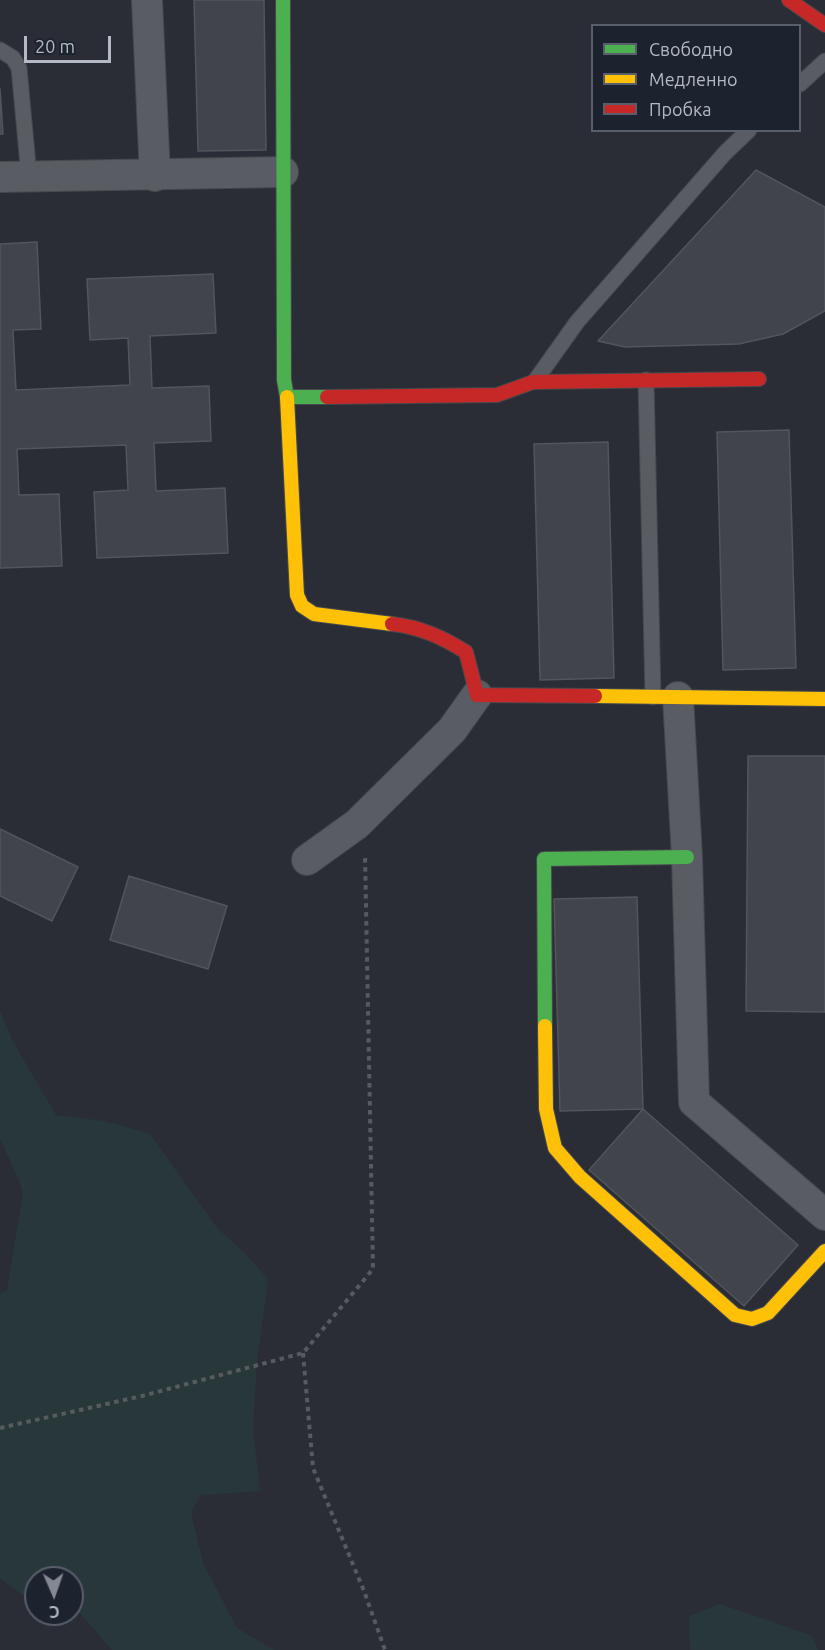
<!DOCTYPE html>
<html>
<head>
<meta charset="utf-8">
<style>
	body { margin:0 }
	#map { position:relative; width:825px; height:1650px; overflow:hidden; background:#2a2d35; font-family:Ubuntu,sans-serif }
	canvas { display:block }
	.legend { position:absolute; left:591px; top:24px; width:210px; height:108px; box-sizing:border-box; background:#1d232e; border:2px solid #595f6a; margin:0; padding:8px 10px; list-style:none; font-size:18px; color:#b3b9c5 }
	.legend li { display:flex; align-items:center; gap:12px; height:30px }
	.legend b { width:30px; border:2px solid #595f6a }
	.north { position:absolute; left:24px; top:1566px; width:60px; height:60px; box-sizing:border-box; background:#1d232e; border:2px solid #595f6a; border-radius:50%; rotate:178deg; font-size:16px; font-weight:700; line-height:24px; text-align:center; color:#b3b9c5 }
	.north::after { content:''; display:block; margin:auto; width:21px; height:27px; background:#838893; clip-path:polygon(50% 0,100% 100%,50% 72%,0 100%) }
	.scale { position:absolute; left:24px; top:36px; width:87px; height:27px; box-sizing:border-box; border:3px solid #b3b9c5; border-top:0; padding-left:8px; font-size:18px; line-height:21px; white-space:nowrap; color:#b3b9c5; -webkit-text-stroke:4px #1d232e; paint-order:stroke }
</style>
</head>
<body>
<div id="map">
<canvas width="825" height="1650"></canvas>
<ul class="legend">
<li><b style="height:8px;background:#4caf50"></b>Свободно</li>
<li><b style="height:8px;background:#ffc107"></b>Медленно</li>
<li><b style="height:8px;background:#c62828"></b>Пробка</li>
</ul>
<div class="north">С</div>
<div class="scale">20 m</div>
</div>
<script>
const ctx = document.querySelector('canvas').getContext('2d');
ctx.lineJoin = 'round';
function fillPath(path, color) { ctx.fillStyle = color; ctx.fill(path, 'evenodd'); }
function stroke(path, color, width, dash) { ctx.strokeStyle = color; ctx.lineWidth = width; ctx.lineCap = dash ? 'butt' : 'round'; ctx.setLineDash(dash || []); ctx.stroke(path); }
const green = new Path2D(`
	M0,1011L12,1040L56,1115L105,1121L150,1134L218,1229L242,1250L268,1279L257,1363L253,1428L260,1491L201,1495L191,1512L203,1563L237,1628L274,1650H112L76,1609L72,1608V1578H36V1598L22,1595L0,1578V1294L7,1290L23,1191L0,1138Z
	M720,1604L811,1635L818,1650H690L689,1616Z`);
const building = new Path2D(`
	M194,0H264L266,150L198,151Z
	M0,89L3,134H0Z
	M756,170L825,207V311L783,334L739,344L625,347L598,341Z
	M37,242L41,329L13,330L16,390L130,385L128,338L90,340L87,279L213,274L216,333L150,336L152,388L209,386L211,441L154,443L156,491L225,488L228,553L97,558L94,492L128,490L126,445L17,449L19,495L59,494L62,566L0,568V244Z
	M789,430L796,668L723,670L717,432Z
	M608,442L614,678L540,680L534,444Z
	M748,756H825V1012L746,1011Z
	M0,829L78,867L52,921L0,896Z
	M129,876L227,906L208,969L110,940Z
	M637,897L643,1109L560,1111L554,899Z
	M643,1109L798,1245L744,1306L589,1170Z`);
const path = new Path2D(`
	M303,1353L313,1468L364,1591L385,1650
	M0,1428L142,1396L303,1353L373,1269L365,854`);
const lane = new Path2D(`
	M0,50L13,58L19,68L29,176
	M800,84L825,61
	M646,380L653,697
	M535,381L577,322L725,153L749,130`);
const street = new Path2D(`
	M147,0L155,176
	M0,177L283,172
	M678,697L687,857L694,1102L825,1215
	M307,860L357,824L452,730L477,695`);
const fast = new Path2D(`
	M283,0L284,380L287,397H327
	M545,1026L544,859L687,857`);
const slow = new Path2D(`
	M287,397L297,595L302,606L314,614L392,624
	M595,696L825,699
	M545,1026L546,1109L555,1148L580,1177L735,1315L752,1319L768,1313L825,1251`);
const jam = new Path2D(`
	M789,0L825,25
	M327,397L497,395L533,382L759,379
	M392,624C420,627 442,637 466,652L477,695L595,696`);
fillPath(green, '#28373a');
fillPath(building, '#41454b');
stroke(building, '#51555c', 1.5);
stroke(lane, '#46484d', 17);
stroke(street, '#46484d', 32);
stroke(fast, '#46484d', 16);
stroke(slow, '#46484d', 16);
stroke(jam, '#46484d', 16);
stroke(path, '#575b5f', 4, [4.5, 4.5]);
stroke(lane, '#595c62', 15);
stroke(street, '#595c62', 30);
stroke(fast, '#4caf50', 14);
stroke(slow, '#ffc107', 14);
stroke(jam, '#c62828', 14);
</script>
</body>
</html>
